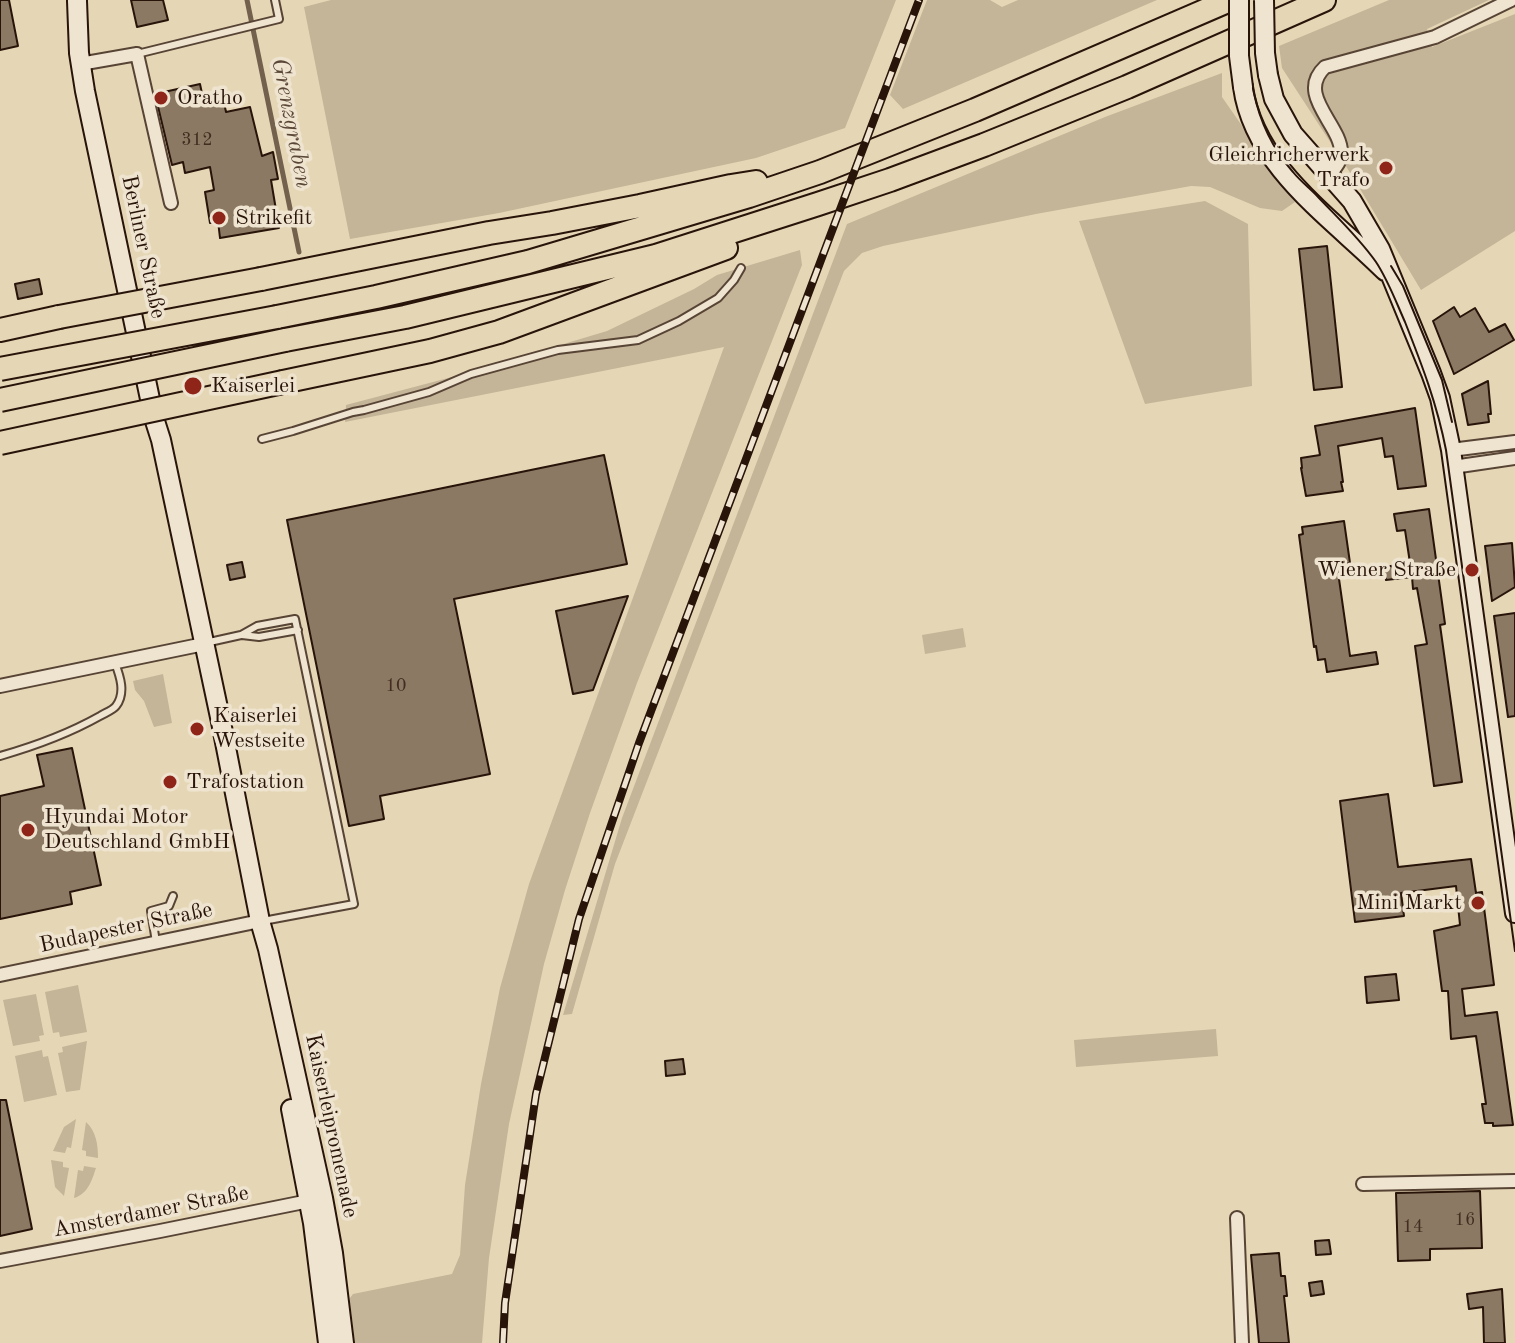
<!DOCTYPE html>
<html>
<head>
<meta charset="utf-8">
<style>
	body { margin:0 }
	canvas { display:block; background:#e5d6b5 }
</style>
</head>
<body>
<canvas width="1515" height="1343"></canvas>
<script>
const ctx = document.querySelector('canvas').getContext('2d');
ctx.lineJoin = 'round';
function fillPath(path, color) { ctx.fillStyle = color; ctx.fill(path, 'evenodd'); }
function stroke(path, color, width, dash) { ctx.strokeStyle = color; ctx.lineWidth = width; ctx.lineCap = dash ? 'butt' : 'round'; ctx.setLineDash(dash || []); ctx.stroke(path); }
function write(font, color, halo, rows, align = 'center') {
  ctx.font = font + ' "Old Standard TT",serif'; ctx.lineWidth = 7; ctx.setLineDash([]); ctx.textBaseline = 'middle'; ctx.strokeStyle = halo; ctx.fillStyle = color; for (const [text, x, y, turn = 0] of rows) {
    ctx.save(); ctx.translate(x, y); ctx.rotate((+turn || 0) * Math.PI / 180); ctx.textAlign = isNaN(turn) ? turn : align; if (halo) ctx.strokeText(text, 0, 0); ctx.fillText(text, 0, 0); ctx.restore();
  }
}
const green = new Path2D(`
	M331,0H896L845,128L756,158L499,213L350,239L304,7Z
	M927,0H990L1002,7L1018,0H1157L903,109L890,95Z
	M1389,0H1489L1427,29L1432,47L1515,14V231L1421,290L1351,174L1282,68L1279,46Z
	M1222,73V97L1295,202L1282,211L1260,208L1210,187L1191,186L1036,214L883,246L862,253L844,271L615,864L572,1014L563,1015L622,818L847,224L1105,117Z
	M1205,201L1248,224L1252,386L1145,404L1079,221Z
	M800,250L802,265L637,683L590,813L565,890L544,964L509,1124L489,1258L482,1343H355L350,1302V1298L353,1294L452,1274L460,1255L465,1185L481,1084L500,988L529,884L724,347L345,422L346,405L467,373L607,331L694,289L717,275Z
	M963,628L966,647L925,654L922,635Z
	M163,674L172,723L154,727L144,701L135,690L133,681Z
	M78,985L87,1032L60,1037L59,1032L53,1033L45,992Z
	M36,994L44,1035L39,1036L40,1041L13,1046L3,1000Z
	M1216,1029L1218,1056L1076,1067L1074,1040Z
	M87,1041L80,1090L66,1092L58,1053L63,1052L62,1047Z
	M42,1050L43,1057L48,1056L57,1095L24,1102L15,1056Z
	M76,1119L71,1148L67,1147L65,1153L53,1151L64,1127Z
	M86,1122C96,1131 98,1144 98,1158L86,1156V1151L82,1150Z
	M51,1160L63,1162V1167L69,1168L64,1196L55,1187Z
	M84,1166L96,1168C92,1180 88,1194 74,1198L78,1170L83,1171Z`);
const stream = new Path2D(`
	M247,0L299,252`);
const building = new Path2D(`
	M0,0H9L18,46L0,50Z
	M131,0H163L168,20L137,27Z
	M200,84L204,103L223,98L226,112L250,107L262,156L273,152L278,179L271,180L279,228L220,238L218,221L210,223L205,192L214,190L210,167L185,173L183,162L172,165L155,94Z
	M1327,246L1342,387L1314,390L1299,249Z
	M39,279L42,294L18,299L15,284Z
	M1454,307L1460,317L1475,308L1489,332L1505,324L1514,340L1454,374L1433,321Z
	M1488,381L1491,414H1488L1489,422L1468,425L1462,394Z
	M1415,408L1426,486L1398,489L1393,456L1385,457L1382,438L1338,446L1343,482H1341L1343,491L1306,496L1301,468H1302L1301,458L1320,455L1315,426Z
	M604,455L627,564L454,599L490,774L380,796L384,819L349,826L287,520Z
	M1429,509L1445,624L1440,625L1462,782L1434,786L1415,646L1427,644L1417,588L1413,589L1412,577L1386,580L1384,567L1410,563L1405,530L1397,531L1394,514Z
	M1344,521L1350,563L1337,565L1350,656L1376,652L1378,664L1327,672L1325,659L1318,660L1316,646L1314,647L1299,535L1303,534L1302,527Z
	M1512,543L1515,587L1492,601L1485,546Z
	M242,562L245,577L230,580L227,565Z
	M628,596L593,690L573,694L556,611Z
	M1515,613V716L1508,717L1494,616Z
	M72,748L101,885L70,892L72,904L0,919V796L44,786L37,755Z
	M1388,794L1398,867L1471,859L1476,893L1482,892L1494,985L1462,989L1465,1016L1497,1012L1513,1125L1493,1126V1123H1485L1482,1104H1486L1476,1036L1451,1039L1448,991H1442L1434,931L1460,925L1456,886L1401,893L1404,916L1355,922L1340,801Z
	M1396,974L1399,1000L1367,1003L1365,977Z
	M683,1059L685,1074L666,1076L665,1061Z
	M0,1100H6L32,1229L0,1236Z
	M1480,1191L1482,1248L1430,1249V1260L1398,1261L1396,1193Z
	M1329,1240L1331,1254L1316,1255L1315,1241Z
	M1279,1253L1281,1276H1285L1287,1296H1284L1289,1343H1259L1251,1255Z
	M1322,1281L1324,1294L1311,1296L1309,1283Z
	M1502,1289L1505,1343H1484L1483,1307L1469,1309L1467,1294Z`);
const lane = new Path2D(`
	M137,54L279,19L275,0
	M262,439L293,431L353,412L364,410L429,392L471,374L558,350L638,340L679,321L718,298L734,280L741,268
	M242,635L259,637L298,630
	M205,643L241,635L257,626L295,619L354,904L263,921
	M0,756C35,746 68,734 100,716C105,713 113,710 116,706C126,693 120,676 115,663
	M156,942L151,911L169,906L173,896`);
const street = new Path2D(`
	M80,64L137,54L171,203
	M1329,175C1335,169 1341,162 1341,153C1342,125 1295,95 1325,67L1435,37L1511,0
	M1451,450L1515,442
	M1453,467L1515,458
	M0,686L204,644
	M0,975L260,921
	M1363,1184L1515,1181
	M1237,1218L1242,1343
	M0,1261L160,1231L309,1201`);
const secondary = new Path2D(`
	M77,1L79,53L85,91L154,418L161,440L221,722L260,921L268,949L323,1198L333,1253L344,1343
	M1268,75L1274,99L1293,134L1352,201L1380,249L1431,373L1440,398L1451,450L1515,913
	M1243,87C1254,167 1332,218 1385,271
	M291,1109L313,1223L328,1343`);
const highway = new Path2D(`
	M261,279L489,233L552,223L640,206L731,186L756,182
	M277,317L376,297L528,262L749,196L820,172L975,110L1230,0
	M0,330L59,317
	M285,340L405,317L656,256L818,204L890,180L984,145L1127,87L1324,0
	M283,382L430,351L499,332L726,248`);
const tram = new Path2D(`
	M1247,0C1247,64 1249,122 1293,172C1301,182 1311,189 1319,198C1338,218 1360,239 1376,262C1388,280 1396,302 1405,322C1422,365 1437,404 1446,450L1515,951
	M1391,266L1403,286L1442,380L1452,422`);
const rail = new Path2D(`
	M503,1343L505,1303L536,1094L579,919L639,743L919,0`);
const secondaryBridge = new Path2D(`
	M1239,0V56L1243,87
	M1264,0L1265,53L1268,75`);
const highwayBridge = new Path2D(`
	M59,317L261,279
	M0,369L277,317
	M0,400L285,340
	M0,443L283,382`);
const markers = [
	[161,98,8,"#8f2418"],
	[1386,168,8,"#8f2418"],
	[219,218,8,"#8f2418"],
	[193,386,10,"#8f2418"],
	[1472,570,8,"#8f2418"],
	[197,729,8,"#8f2418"],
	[170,782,8,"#8f2418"],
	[28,830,8,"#8f2418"],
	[1478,903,8,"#8f2418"]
];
const numberNames = [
	["312",197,140],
	["10",396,686],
	["16",1465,1220],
	["14",1413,1227]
];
const poiNames = [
	["Oratho",177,98],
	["Gleichricherwerk",1370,155,"right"],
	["Trafo",1370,180,"right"],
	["Strikefit",235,218],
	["Kaiserlei",211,386],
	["Wiener Straße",1456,570,"right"],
	["Kaiserlei",213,716],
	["Westseite",213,741],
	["Trafostation",186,782],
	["Hyundai Motor",44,817],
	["Deutschland GmbH",44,842],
	["Mini Markt",1462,903,"right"]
];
const streetNames = [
	["Berliner Straße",143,247,78],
	["Budapester Straße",126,928,-12],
	["Kaiserleipromenade",331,1126,78],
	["Amsterdamer Straße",151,1212,-11]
];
const waterNames = [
	["Grenzgraben",291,123,79]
];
fillPath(green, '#c5b598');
stroke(stream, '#73614e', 5);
fillPath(building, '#8b7963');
stroke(building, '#29140a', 2);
stroke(lane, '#584435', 10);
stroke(street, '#584435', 16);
stroke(secondary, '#29140a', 22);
stroke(highway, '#29140a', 26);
stroke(lane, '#eee4cf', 6);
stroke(street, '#eee4cf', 12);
stroke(secondary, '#eee4cf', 18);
stroke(highway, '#e5d6b5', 22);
stroke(tram, '#29140a', 2);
stroke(rail, '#29140a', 8);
stroke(rail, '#eee4cf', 5, [15]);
stroke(secondaryBridge, '#29140a', 22, []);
stroke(highwayBridge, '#29140a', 26, []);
stroke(secondaryBridge, '#eee4cf', 18);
stroke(highwayBridge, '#e5d6b5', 22);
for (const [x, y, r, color] of markers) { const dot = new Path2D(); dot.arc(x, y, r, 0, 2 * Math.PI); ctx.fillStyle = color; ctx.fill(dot); stroke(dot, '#eee4cf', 3); }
write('18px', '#422d20', null, numberNames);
write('22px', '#29140a', '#eee4cf', poiNames, 'left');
write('22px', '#29140a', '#eee4cf', streetNames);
write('italic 24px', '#5b4737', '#eee4cf', waterNames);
</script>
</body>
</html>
